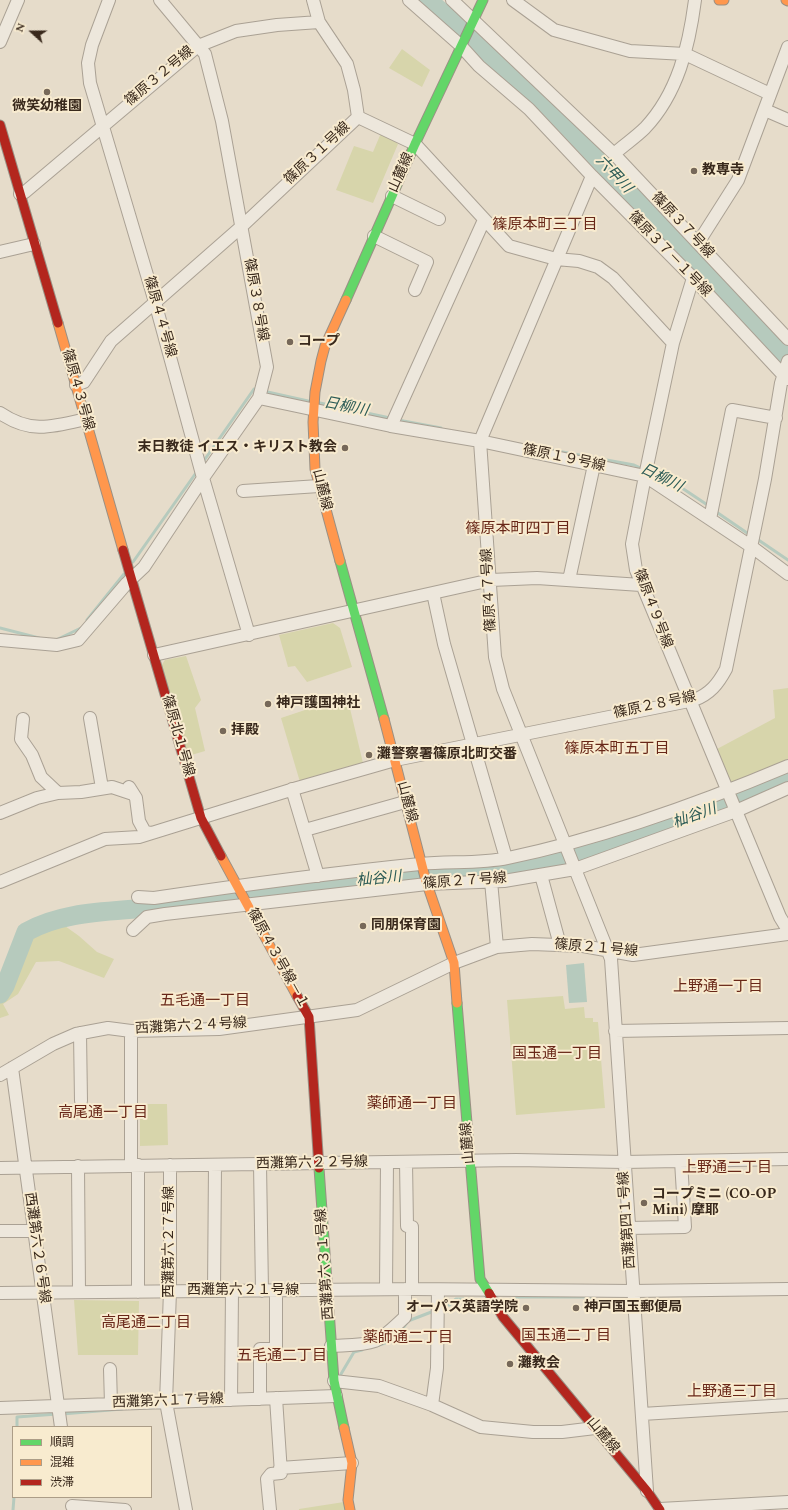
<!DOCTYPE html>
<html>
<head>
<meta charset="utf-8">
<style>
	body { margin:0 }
	#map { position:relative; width:788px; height:1510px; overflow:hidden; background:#e6dcca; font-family:Spectral,"Noto Sans JP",serif }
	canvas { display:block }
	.legend { position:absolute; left:12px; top:1426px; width:140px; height:72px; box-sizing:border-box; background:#f8ebcf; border:1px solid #ac9d87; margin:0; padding:5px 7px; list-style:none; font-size:12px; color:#39291c }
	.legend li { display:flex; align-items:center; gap:8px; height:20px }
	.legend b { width:20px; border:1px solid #ac9d87 }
	.north { position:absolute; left:12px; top:12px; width:40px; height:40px; -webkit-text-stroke:3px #f8ebcf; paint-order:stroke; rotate:291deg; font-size:11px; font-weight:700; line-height:16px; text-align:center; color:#39291c }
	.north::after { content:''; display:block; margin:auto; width:14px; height:18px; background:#39291c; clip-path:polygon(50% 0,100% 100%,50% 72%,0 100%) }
</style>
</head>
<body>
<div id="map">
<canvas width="788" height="1510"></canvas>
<ul class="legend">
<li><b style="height:5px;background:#63d668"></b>順調</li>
<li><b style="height:5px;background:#ff974d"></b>混雑</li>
<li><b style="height:5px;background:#b3261e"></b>渋滞</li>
</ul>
<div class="north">N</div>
</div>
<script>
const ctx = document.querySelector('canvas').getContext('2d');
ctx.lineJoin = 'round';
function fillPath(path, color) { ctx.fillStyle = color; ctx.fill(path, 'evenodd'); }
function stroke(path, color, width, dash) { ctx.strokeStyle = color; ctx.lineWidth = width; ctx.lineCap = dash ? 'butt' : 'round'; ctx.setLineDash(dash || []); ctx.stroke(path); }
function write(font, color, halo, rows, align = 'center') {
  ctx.font = font + ' Spectral,"Noto Sans JP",serif'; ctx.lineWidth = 4; ctx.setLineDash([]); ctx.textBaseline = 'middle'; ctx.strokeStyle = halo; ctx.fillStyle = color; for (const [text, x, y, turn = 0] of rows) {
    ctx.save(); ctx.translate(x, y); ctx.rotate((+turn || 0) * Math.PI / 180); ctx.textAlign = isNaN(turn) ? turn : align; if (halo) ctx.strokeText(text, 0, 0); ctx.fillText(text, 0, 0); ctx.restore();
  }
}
const green = new Path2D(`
	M402,49L430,70L422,87L389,68Z
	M381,133L386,134L398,144L373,203L336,190L354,146L373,152Z
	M333,623L340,628L352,667L307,682L295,666L288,667L279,635Z
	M186,656L201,700L195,708L205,751L188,756L161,666L165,660Z
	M788,688V762L736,784L730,782L717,749L775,718L773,690Z
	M347,696L363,763L300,782L281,718Z
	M65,926L79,936L97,952L114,959L104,978L59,961L36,962L18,994L3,1004L9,1015L0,1018V1003L8,990L6,967L16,940L33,929Z
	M563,996L565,1009L584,1007L585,1018H593V1022H598L605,1108L516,1115L507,1000Z
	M140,1104H167L168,1145L140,1146Z
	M74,1300L139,1301L138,1355H78Z
	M344,1502L345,1510H299V1509Z`);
const water = new Path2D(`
	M584,963L587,1002L569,1003L566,965Z`);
const stream = new Path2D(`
	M263,391L308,401
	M320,403L390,418
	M398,420L441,428
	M535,447L634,465L643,469
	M203,462L254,389L257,390
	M650,473L679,486L709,506
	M715,511L750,535
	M757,539L788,560
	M133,562L198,470
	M87,620L124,574
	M0,628L39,638
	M56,640L81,628
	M516,1297H594
	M449,1305L456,1299H473
	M379,1345L385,1343L400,1332L408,1321L434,1311
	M341,1374L354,1352L362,1350
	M62,1414L122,1409
	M17,1427V1417L57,1414
	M13,1510L14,1497`);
const river = new Path2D(`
	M428,0L553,111L788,360
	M0,994L5,986L26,932C64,910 114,912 156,907C250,895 343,883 437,874C456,872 474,872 492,870C596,860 693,818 788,778`);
const street = new Path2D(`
	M109,0L92,45L88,63L90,83L155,302L203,478L249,635
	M313,0L319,22
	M409,0L460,45L479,66L529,109L592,176L693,278L787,379
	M452,0L614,154L788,339
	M513,0L554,30L630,51L685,54L770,94
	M0,42L18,0
	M765,110L788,120
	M358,117L415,144L509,246L556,259L579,261L598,267L613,278L673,343
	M614,154C624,145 636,137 645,128C678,93 689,46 695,0
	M592,176L480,441L495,657L503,689L611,959L647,1491
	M20,194L25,192L198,46L236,31L277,25L319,22L347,64L354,90L358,117
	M392,196L439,219
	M374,236L427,262L415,290
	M698,243L738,180L788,47
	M0,252L34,244
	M693,278L673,343L645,476L632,544L636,570L780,917L788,930
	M76,385L84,382L111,341L241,227L358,117
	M259,398L391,426L480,441L645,476L752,547L788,574
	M0,413C31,434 52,427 86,419
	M391,426L484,220
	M243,491L319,486
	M710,519L732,410L776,418
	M569,580L594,465
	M433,593L444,644L506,858
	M0,640L57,645L78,640L127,583L144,567L203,478L259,398L267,367L222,121L205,54L160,0
	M154,655L491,580L537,578L641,585
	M90,718L102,788
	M23,719L21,739L32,755L41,777L58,793
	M129,787L136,798L139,821L145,832L151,833
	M292,789L318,876
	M0,813L37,798L58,793L81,792L112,787L133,794
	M305,830L405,802
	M541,875L560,945
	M491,881L497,947
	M0,882L105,839L139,837L297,788L395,760L694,700C710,694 718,684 726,669L765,479L781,383L788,361
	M138,897L154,898C242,885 331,873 420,864C449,861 480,864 508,858C604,838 698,804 788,766
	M133,930L147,917L165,914L427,884L504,881L575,869L736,811L788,788
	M615,1031L788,1028
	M80,1033L81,1101
	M12,1068L61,1427
	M0,1075L53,1044L76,1034L108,1028L131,1031L219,1029L357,1010L454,963L497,947L532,944L583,946L633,955L788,934
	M406,1162L407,1226L412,1227V1289
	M260,1164L262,1291
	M131,1165V1031
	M138,1165V1292
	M170,1165V1291L166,1402L186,1510
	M78,1166L79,1292
	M0,1168L516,1160L624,1162L788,1159
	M628,1228L685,1227L681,1161
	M0,1231H33
	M386,1289L387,1162
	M438,1290L437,1368L432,1405L481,1427L533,1432H562L595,1428
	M214,1291L215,1165
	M0,1293L412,1289L632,1291L788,1289
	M331,1346C345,1345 362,1346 375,1341C386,1336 396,1325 405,1317V1289
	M110,1369L111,1404
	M334,1381L379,1386L432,1405
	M260,1399V1349H276V1291
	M231,1400L232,1291
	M0,1408L336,1396
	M642,1414L788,1405
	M280,1468L352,1463
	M72,1506L125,1510
	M660,1509L788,1502
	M270,1510L267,1479L271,1474L281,1473L276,1398`);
const fast = new Path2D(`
	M346,300L415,144L483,0
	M340,561L384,719
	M457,1003L480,1279L489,1293
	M319,1168L334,1381L344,1428`);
const slow = new Path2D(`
	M719,0H724
	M786,0L788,1
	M58,323L123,550
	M340,561L315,469L313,422L315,392L321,361L325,346L346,300
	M384,719L426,881L454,963L457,1003
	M221,856L297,996
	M344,1428L352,1463L348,1500L350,1510`);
const jam = new Path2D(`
	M0,125L58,323
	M123,550L201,818L221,856
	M297,996L309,1017L319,1168
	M489,1293L503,1317L647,1491L660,1510`);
const markers = [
	[47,92,4,"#766859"],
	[694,171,4,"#766859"],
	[290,342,4,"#766859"],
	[345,448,4,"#766859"],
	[268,704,4,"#766859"],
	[223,731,4,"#766859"],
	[369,755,4,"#766859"],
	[363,926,4,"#766859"],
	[644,1203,4,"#766859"],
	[526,1308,4,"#766859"],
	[576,1308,4,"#766859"],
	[510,1364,4,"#766859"]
];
const streetNames = [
	["篠原３２号線",160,77,-40],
	["篠原３１号線",318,154,-43],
	["山麓線",402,173,-66],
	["篠原３７号線",682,226,47],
	["篠原３７－１号線",669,255,46],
	["篠原３８号線",255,300,80],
	["篠原４４号線",159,317,74],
	["篠原４３号線",77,390,74],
	["篠原１９号線",564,459,12],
	["山麓線",321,490,76],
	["篠原４７号線",490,590,-93],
	["篠原４９号線",652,609,69],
	["篠原２８号線",655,706,-12],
	["篠原北１号線",177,736,74],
	["山麓線",406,802,75],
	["篠原２７号線",465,882,-4],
	["篠原２１号線",596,949,5],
	["篠原４３号線－１",277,959,61],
	["西灘第六２４号線",191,1027,-3],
	["山麓線",469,1143,-95],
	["西灘第六２２号線",312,1164,-1],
	["西灘第四１号線",628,1220,-94],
	["西灘第六２７号線",170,1242,-90],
	["西灘第六２６号線",36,1248,82],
	["西灘第六３１号線",326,1264,-94],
	["西灘第六２１号線",243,1291],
	["西灘第六１７号線",168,1402,-2],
	["山麓線",602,1436,50]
];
const poiNames = [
	["微笑幼稚園",47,107,"center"],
	["教専寺",702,171],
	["コープ",298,342],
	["末日教徒 イエス・キリスト教会",337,448,"right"],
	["神戸護国神社",276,704],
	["拝殿",231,731],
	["灘警察署篠原北町交番",377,755],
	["同朋保育園",371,926],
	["コープミニ (CO-OP",652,1195],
	["Mini) 摩耶",652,1211],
	["オーパス英語学院",518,1308,"right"],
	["神戸国玉郵便局",584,1308],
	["灘教会",518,1364]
];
const waterNames = [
	["六甲川",613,175,47],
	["日柳川",346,408,11],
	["日柳川",661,479,26],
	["杣谷川",695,817,-20],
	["杣谷川",379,880,-6]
];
const neighbourhoodNames = [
	["篠原本町三丁目",545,226],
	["篠原本町四丁目",518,530],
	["篠原本町五丁目",617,750],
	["上野通一丁目",718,988],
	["五毛通一丁目",205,1002],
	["国玉通一丁目",557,1055],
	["薬師通一丁目",412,1105],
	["高尾通一丁目",103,1114],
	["上野通二丁目",727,1169],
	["高尾通二丁目",146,1324],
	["国玉通二丁目",566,1337],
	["薬師通二丁目",408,1339],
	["五毛通二丁目",282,1357],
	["上野通三丁目",732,1393]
];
fillPath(green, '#d7d5ab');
fillPath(water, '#b6cabd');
stroke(stream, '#b6cabd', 3);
stroke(river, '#b6cabd', 19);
stroke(street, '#aaa194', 14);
stroke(fast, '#9a9084', 11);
stroke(slow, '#9a9084', 11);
stroke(jam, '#9a9084', 11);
stroke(street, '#ede7dc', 12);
stroke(fast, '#63d668', 9);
stroke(slow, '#ff974d', 9);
stroke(jam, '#b3261e', 9);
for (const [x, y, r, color] of markers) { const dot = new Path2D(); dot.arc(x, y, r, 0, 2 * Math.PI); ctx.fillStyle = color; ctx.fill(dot); stroke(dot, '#f8ebcf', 1.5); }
write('14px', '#39291c', '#f8ebcf', streetNames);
write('bold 14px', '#39291c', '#f8ebcf', poiNames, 'left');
write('italic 15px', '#2a5a55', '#f8ebcf', waterNames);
write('15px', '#682718', '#f8ebcf', neighbourhoodNames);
</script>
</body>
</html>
